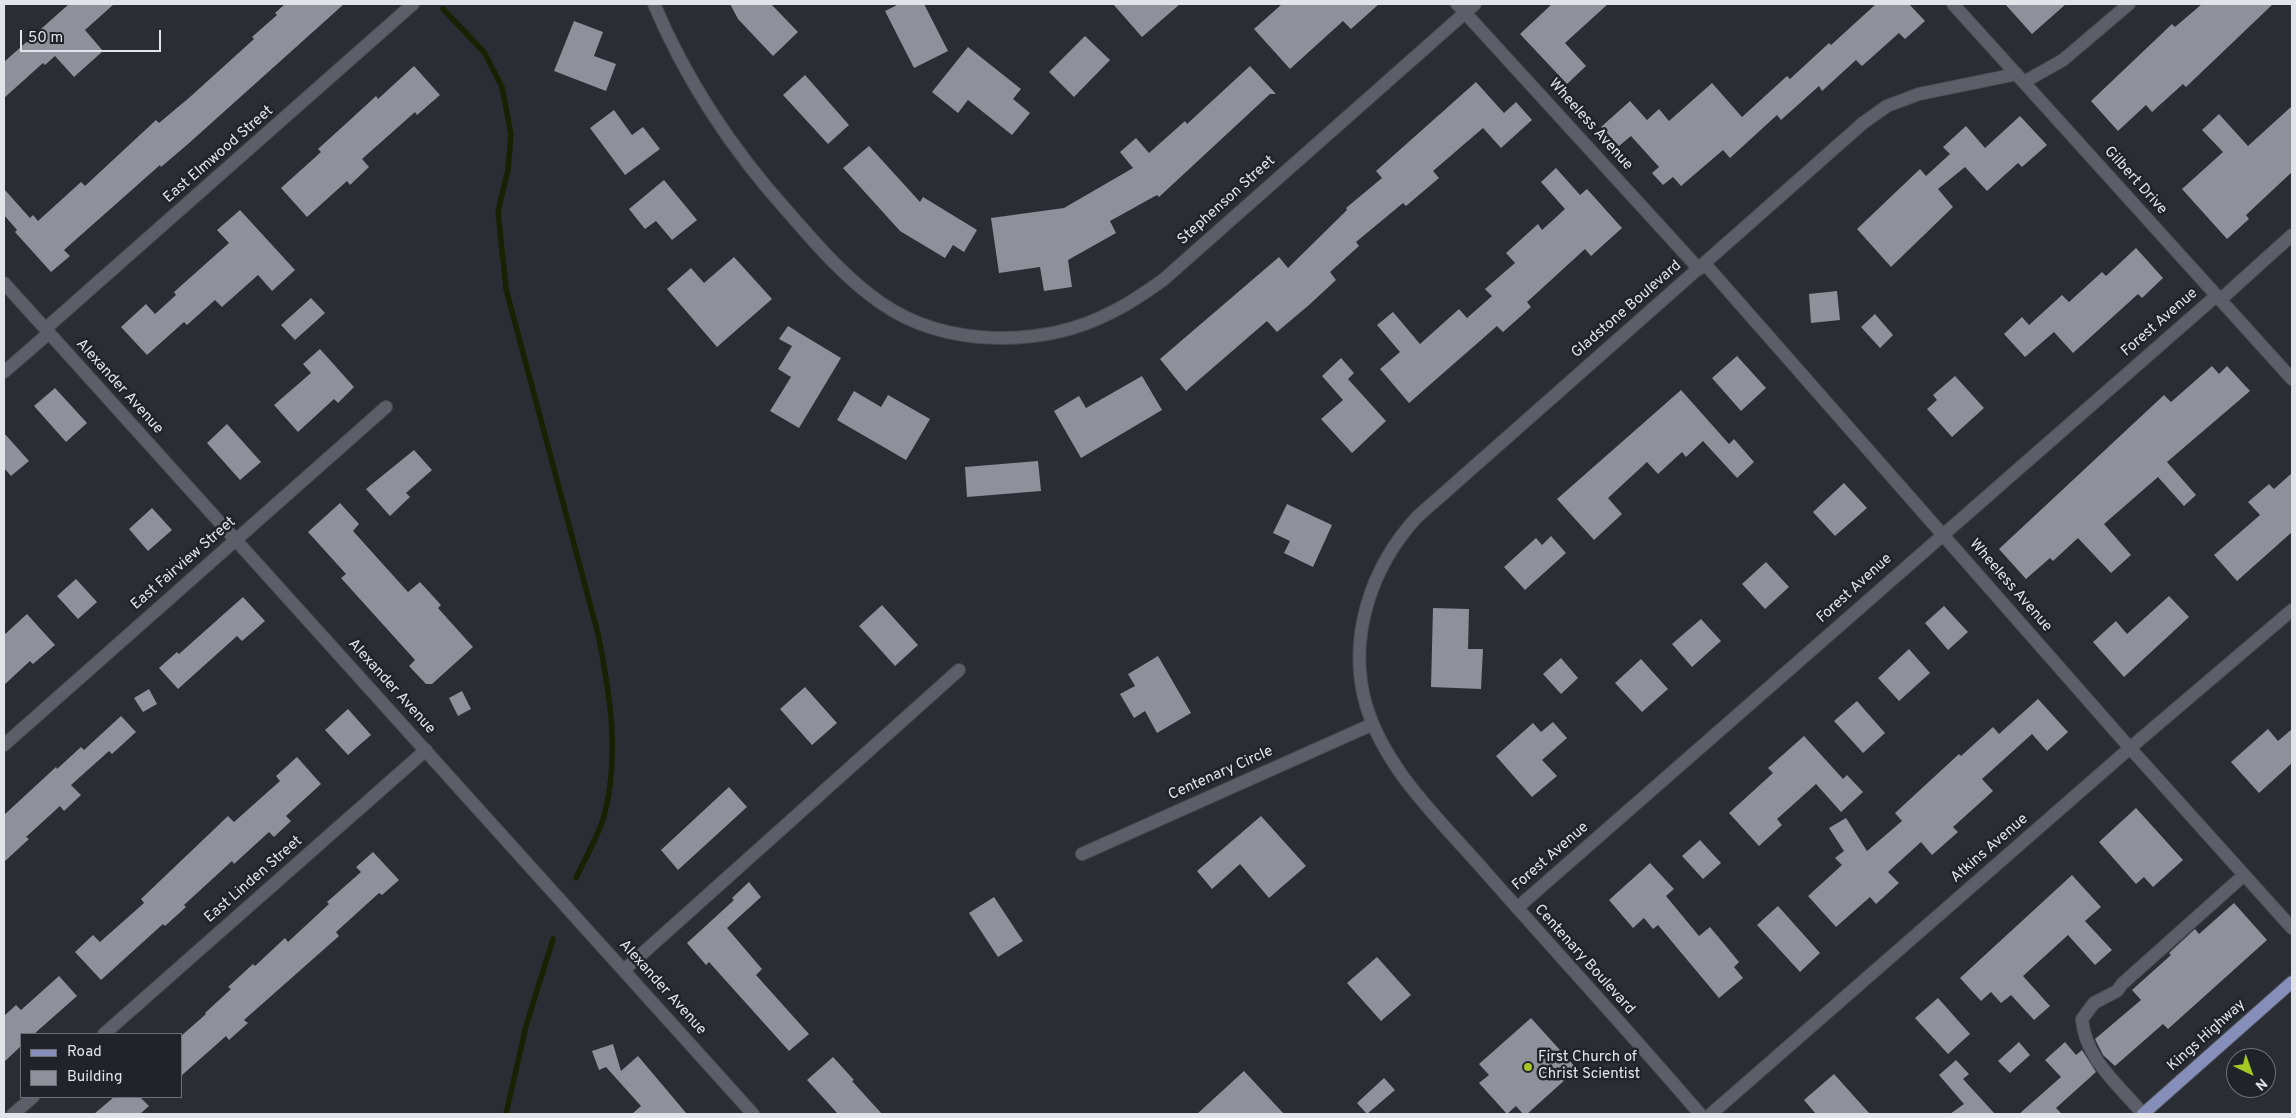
<!DOCTYPE html>
<html>
<head>
<meta charset="utf-8">
<style>
	body { margin:0 }
	#map { position:relative; width:2296px; height:1118px; overflow:hidden; background:#2b2d35; font-family:Overpass,sans-serif }
	canvas { display:block }
	.frame { position:absolute; inset:0; border:5px solid #e3e4e9; pointer-events:none }
	.legend { position:absolute; left:20px; top:1033px; width:162px; height:65px; box-sizing:border-box; background:#21232b; border:1px solid #6f7077; margin:0; padding:6px 9px; list-style:none; font-size:15px; color:#e3e4e9 }
	.legend li { display:flex; align-items:center; gap:10px; height:25px }
	.legend b { width:25px; border:1px solid #6f7077 }
	.north { position:absolute; left:2226px; top:1048px; width:50px; height:50px; box-sizing:border-box; background:#21232b; border:1px solid #6f7077; border-radius:50%; rotate:138deg; font-size:14px; font-weight:700; line-height:20px; text-align:center; color:#e3e4e9 }
	.north::after { content:''; display:block; margin:auto; width:18px; height:22px; background:#a5c824; clip-path:polygon(50% 0,100% 100%,50% 72%,0 100%) }
	.scale { position:absolute; left:20px; top:30px; width:141px; height:22px; box-sizing:border-box; border:2px solid #e3e4e9; border-top:0; padding-left:6px; font-size:15px; line-height:18px; white-space:nowrap; color:#e3e4e9; -webkit-text-stroke:4px #21232b; paint-order:stroke }
</style>
</head>
<body>
<div id="map">
<canvas width="2296" height="1118"></canvas>
<div class="frame"></div>
<ul class="legend">
<li><b style="height:6px;background:#858fb9"></b>Road</li>
<li><b style="height:14px;background:#8e919a"></b>Building</li>
</ul>
<div class="north">N</div>
<div class="scale">50 m</div>
</div>
<script>
const ctx = document.querySelector('canvas').getContext('2d');
ctx.lineJoin = 'round';
function stroke(path, color, width, dash) { ctx.strokeStyle = color; ctx.lineWidth = width; ctx.lineCap = dash ? 'butt' : 'round'; ctx.setLineDash(dash || []); ctx.stroke(path); }
function fillPath(path, color) { ctx.fillStyle = color; ctx.fill(path, 'evenodd'); }
function write(font, color, halo, rows, align = 'center') {
  ctx.font = font + ' Overpass,sans-serif'; ctx.lineWidth = 5; ctx.setLineDash([]); ctx.textBaseline = 'middle'; ctx.strokeStyle = halo; ctx.fillStyle = color; for (const [text, x, y, turn = 0] of rows) {
    ctx.save(); ctx.translate(x, y); ctx.rotate((+turn || 0) * Math.PI / 180); ctx.textAlign = isNaN(turn) ? turn : align; if (halo) ctx.strokeText(text, 0, 0); ctx.fillText(text, 0, 0); ctx.restore();
  }
}
const stream = new Path2D(`
	M443,9L484,52L502,87L511,134L508,170L498,211L506,289L598,634C610,694 620,755 604,816C598,837 585,858 576,878
	M506,1114L526,1026L553,939`);
const building = new Path2D(`
	M69,4H114L85,30L103,51L74,77L55,56L45,65L43,63L4,98V62Z
	M285,4H344L188,144L161,167L160,165L64,250L70,256L51,272L15,232L17,230L4,215V189L30,218L33,215L38,221L81,182L85,186L156,120L159,123L190,97L254,39L252,37L277,15L275,13Z
	M730,4H771L798,32L773,56L738,19Z
	M899,4H924L948,51L914,68L885,11Z
	M1113,4H1180L1142,37Z
	M1282,4H1379L1351,29L1343,21L1290,69L1254,29Z
	M1552,4H1608L1565,43L1586,66L1567,84L1520,34Z
	M1876,4H1909L1925,21L1905,39L1899,33L1862,66L1856,60L1822,91L1819,86L1781,120L1777,115L1730,158L1723,150L1681,186L1673,177L1663,185L1652,173L1659,167L1631,136L1619,146L1601,127L1630,101L1647,120L1659,109L1669,121L1712,83L1742,117L1787,76L1790,79L1829,43L1831,45Z
	M2005,4H2066L2032,34Z
	M2202,4H2273L2186,87L2183,84L2152,112L2146,105L2118,131L2091,101L2172,24L2175,27Z
	M574,21L603,32L594,56L616,64L606,91L554,71Z
	M1085,36L1110,60L1074,97L1049,72Z
	M968,47L1021,89L1013,99L1030,113L1012,135L968,100L958,113L932,92Z
	M414,66L440,95L417,115L415,112L362,159L369,167L350,185L347,181L307,217L281,188L321,152L318,149L351,119L376,96L378,99Z
	M1250,66L1276,94H1270L1159,197L1157,195L1110,221L1116,233L1068,260L1072,287L1044,291L1040,267L999,273L991,218L1064,208L1133,168L1120,152L1136,138L1149,153L1185,121L1187,124Z
	M805,75L849,125L828,144L783,95Z
	M1476,82L1504,113L1516,102L1532,120L1501,148L1483,128L1433,171L1439,178L1406,206L1403,203L1356,242L1359,246L1330,272L1336,280L1309,305L1277,332L1267,321L1186,391L1160,359L1279,257L1288,268L1347,210L1346,208L1382,178L1376,171Z
	M2292,106V172L2246,215L2249,219L2227,239L2182,189L2223,152L2202,130L2219,114L2248,146Z
	M614,110L632,135L643,127L660,149L625,175L590,128Z
	M2020,116L2047,145L2022,167L2018,163L1987,191L1965,167L1938,189L1953,207L1891,267L1857,229L1920,169L1926,176L1950,154L1943,147L1966,126L1985,148Z
	M869,146L920,202L923,197L977,230L964,252L953,245L945,258L900,231L843,168Z
	M1556,168L1580,195L1587,189L1622,228L1591,256L1585,249L1527,302L1531,307L1503,332L1497,326L1409,403L1380,369L1400,352L1377,325L1393,312L1420,344L1459,309L1467,318L1492,296L1485,289L1515,263L1506,253L1538,224L1542,230L1565,209L1541,182Z
	M664,180L697,220L672,240L656,221L645,229L629,209Z
	M240,210L295,270L272,291L258,275L222,307L215,300L187,325L184,322L147,355L121,327L146,304L155,314L176,295L174,292L229,243L217,230Z
	M2136,248L2163,278L2142,298L2138,294L2073,353L2054,332L2025,357L2004,334L2022,317L2029,325L2062,295L2069,302L2102,272L2106,276Z
	M734,257L772,299L717,347L667,289L691,268L704,283Z
	M1837,291L1840,320L1811,323L1809,294Z
	M311,298L325,313L295,340L281,325Z
	M1875,314L1893,335L1880,348L1861,327Z
	M788,326L841,358L799,428L770,411L791,377L778,369L792,346L779,339Z
	M320,349L354,387L338,403L334,399L298,432L274,405L311,373L303,364Z
	M1737,356L1766,388L1741,411L1712,378Z
	M1341,358L1354,373L1348,379L1386,421L1352,453L1321,419L1343,400L1322,376Z
	M2212,366L2219,374L2227,366L2250,391L2167,462L2196,495L2184,506L2158,477L2104,524L2131,555L2111,573L2078,538L2053,561L2050,558L2026,579L1999,549L2164,395L2171,402Z
	M1142,376L1162,410L1081,458L1054,411L1079,396L1086,408Z
	M1955,376L1984,408L1952,437L1927,409L1937,400L1933,395Z
	M55,388L87,423L66,442L34,406Z
	M1681,390L1729,444L1734,439L1754,462L1737,478L1703,441L1686,457L1682,452L1658,474L1647,462L1608,498L1622,514L1594,540L1557,499Z
	M854,391L881,407L888,395L930,419L906,460L837,420Z
	M227,424L261,462L240,480L207,443Z
	M4,433L29,461L11,476L4,468Z
	M414,450L432,470L406,493L410,497L390,516L366,489Z
	M1038,461L1041,491L967,497L965,467Z
	M2292,473V532L2237,581L2214,555L2260,515L2248,502L2269,484L2274,489Z
	M1844,483L1867,508L1835,536L1813,512Z
	M340,503L359,524L353,531L408,592L420,582L441,605L438,608L473,647L432,684H426L409,666L415,660L341,578L346,574L308,532Z
	M1287,504L1332,525L1313,567L1284,553L1290,541L1273,533Z
	M152,508L172,530L148,551L129,529Z
	M1551,536L1566,553L1525,590L1504,567L1536,538L1542,545Z
	M1766,562L1789,587L1765,609L1742,584Z
	M76,579L97,602L78,619L57,596Z
	M2169,596L2189,617L2124,677L2093,642L2116,621L2127,634Z
	M243,597L265,621L242,641L237,636L178,689L159,668L177,652L179,654Z
	M882,605L918,645L895,666L859,626Z
	M1944,606L1968,632L1948,650L1925,623Z
	M1433,608L1469,609L1468,649H1483L1481,689L1431,687Z
	M27,614L55,645L33,664L30,661L4,685V635Z
	M1701,619L1721,641L1692,667L1672,644Z
	M1909,649L1930,673L1899,701L1878,678Z
	M1158,656L1191,713L1157,733L1145,711L1134,718L1120,694L1135,686L1128,674Z
	M1561,658L1578,678L1561,694L1543,674Z
	M1641,659L1668,689L1642,712L1615,683Z
	M805,687L837,723L812,745L780,709Z
	M149,689L157,704L143,712L134,698Z
	M462,691L471,709L458,716L449,698Z
	M2038,699L2068,732L2047,751L2032,734L1982,779L1993,791L1953,827L1958,832L1932,855L1921,842L1888,872L1899,883L1876,904L1870,897L1836,927L1808,896L1842,865L1835,858L1844,851L1829,828L1846,818L1867,851L1902,821L1895,813L1959,754L1961,756L1993,727L1999,734Z
	M1857,701L1885,733L1863,753L1834,721Z
	M348,709L371,735L348,755L325,730Z
	M121,716L136,732L112,754L109,751L71,785L81,795L64,811L60,806L26,837L29,839L4,862V815L56,767L57,769L81,747L84,750Z
	M1553,722L1567,738L1542,760L1557,776L1532,797L1496,756L1533,723L1541,732Z
	M2268,729L2278,741L2292,729V763L2259,793L2231,762Z
	M1804,736L1843,779L1847,775L1863,792L1841,812L1816,784L1777,819L1782,825L1759,846L1729,813L1773,773L1768,768Z
	M297,757L321,784L286,816L291,821L274,837L269,832L234,864L232,861L184,905L186,907L165,926L163,924L101,980L75,952L93,935L100,942L144,903L141,899L228,816L234,822L280,781L276,776Z
	M729,787L747,807L678,870L661,850Z
	M2136,808L2183,860L2153,887L2144,877L2136,884L2099,842Z
	M1261,816L1306,866L1269,898L1240,864L1212,889L1197,871Z
	M1700,840L1721,863L1703,879L1682,856Z
	M373,852L399,880L382,895L379,893L336,932L339,936L244,1020L248,1023L229,1040L226,1036L181,1076V1036L206,1014L205,1013L231,989L228,987L253,964L255,966L285,938L288,942L329,904L327,902L361,872L356,867Z
	M1650,863L1674,889L1666,896L1699,936L1710,927L1739,962L1734,967L1743,978L1719,998L1658,925L1653,929L1644,918L1633,928L1609,900Z
	M2072,875L2101,907L2085,921L2112,950L2095,965L2068,935L2023,976L2050,1006L2034,1020L2011,995L2001,1003L1991,992L1981,1001L1960,978Z
	M749,882L761,897L727,928L762,969L756,975L809,1034L789,1051L709,962L706,965L687,943L734,900L732,898Z
	M994,897L1023,941L998,957L969,913Z
	M2234,903L2267,940L2168,1029L2163,1024L2115,1066L2103,1055L2095,1039L2141,1000L2132,990L2171,955L2169,953L2195,929L2199,934Z
	M1778,906L1820,953L1800,972L1757,925Z
	M1377,957L1411,995L1381,1021L1347,983Z
	M59,976L77,996L34,1034H21V1046L4,1062V1016L16,1005L21,1010Z
	M1938,998L1970,1034L1948,1054L1915,1018Z
	M1531,1018L1577,1069L1527,1114H1523L1516,1106L1507,1114L1479,1083L1489,1075L1479,1064Z
	M2019,1042L2030,1055L2010,1073L1998,1061Z
	M2065,1042L2076,1055L2082,1050L2096,1072L2056,1108L2062,1114H2019L2061,1077L2045,1060Z
	M613,1044L621,1071L638,1056L687,1114H632L641,1106L606,1067L599,1070L592,1051Z
	M833,1057L854,1080L852,1081L882,1114H838L807,1080Z
	M1956,1060L1969,1074L1963,1079L1995,1114H1950L1964,1104L1939,1075Z
	M1244,1071L1284,1114H1197Z
	M1834,1074L1870,1114H1816L1804,1100Z
	M1384,1078L1395,1090L1367,1114L1357,1103Z
	M114,1097H140L149,1106L140,1114H94Z`);
const minor = new Path2D(`
	M654,4C686,80 734,152 789,213C817,245 845,278 881,303C946,348 1043,348 1112,312C1131,303 1147,291 1163,280L1475,4
	M1457,4L1699,269
	M1953,4L2292,379
	M2024,82L2063,60L2129,4
	M1705,264L2130,748L2292,928
	M4,283L753,1114
	M2220,300L2292,235
	M45,329L413,4
	M4,372L49,333
	M4,745L386,407
	M1082,854L1373,724
	M1517,908L2216,296
	M624,970L959,670
	M104,1034L426,750
	M13,1114L33,1097
	M1700,1114C1629,1031 1554,950 1482,868C1439,819 1385,769 1366,705C1347,638 1371,567 1417,517L1863,123L1887,106L1919,94L2017,74
	M1711,1114L2130,748L2292,610
	M2143,1114C2119,1085 2085,1059 2082,1019L2094,1003L2117,991L2122,984L2244,875`);
const major = new Path2D(`
	M2143,1114L2292,982`);
const markers = [
	[1528,1067,5,"#a5c824"]
];
const streetNames = [
	["Wheeless Avenue",1590,125,48],
	["East Elmwood Street",219,155,-41],
	["Gilbert Drive",2135,181,48],
	["Stephenson Street",1227,201,-42],
	["Gladstone Boulevard",1627,310,-41],
	["Forest Avenue",2160,323,-41],
	["Alexander Avenue",119,387,48],
	["East Fairview Street",184,564,-41],
	["Wheeless Avenue",2010,586,49],
	["Forest Avenue",1855,589,-42],
	["Alexander Avenue",391,687,48],
	["Centenary Circle",1221,774,-24],
	["Atkins Avenue",1990,849,-41],
	["Forest Avenue",1551,857,-41],
	["East Linden Street",254,880,-41],
	["Centenary Boulevard",1584,960,48],
	["Alexander Avenue",662,988,48],
	["Kings Highway",2207,1036,-42]
];
const poiNames = [
	["First Church of",1538,1058],
	["Christ Scientist",1538,1075]
];
stroke(stream, '#1a2103', 5.5);
fillPath(building, '#8e919a');
stroke(minor, '#494b51', 14);
stroke(major, '#494b51', 14);
stroke(minor, '#5d5f68', 12);
stroke(major, '#858fb9', 12);
for (const [x, y, r, color] of markers) { const dot = new Path2D(); dot.arc(x, y, r, 0, 2 * Math.PI); ctx.fillStyle = color; ctx.fill(dot); stroke(dot, '#21232b', 2); }
write('15px', '#e3e4e9', '#21232b', streetNames);
write('15px', '#e3e4e9', '#21232b', poiNames, 'left');
</script>
</body>
</html>
